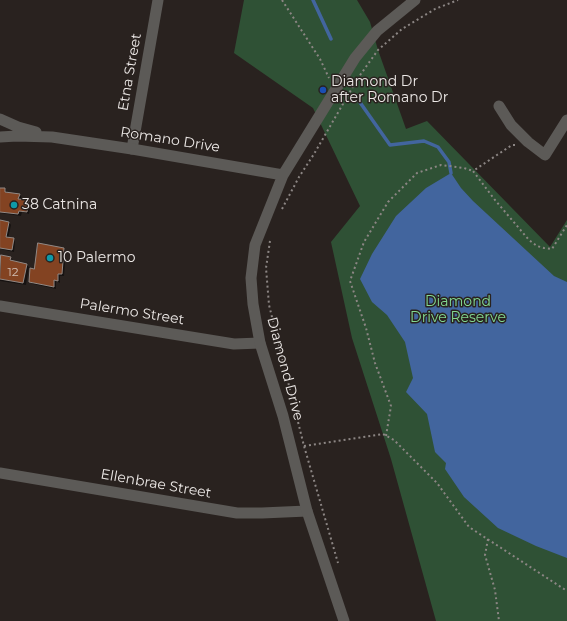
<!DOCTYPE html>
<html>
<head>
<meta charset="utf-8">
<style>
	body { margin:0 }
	canvas { display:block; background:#29221f }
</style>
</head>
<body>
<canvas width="567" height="621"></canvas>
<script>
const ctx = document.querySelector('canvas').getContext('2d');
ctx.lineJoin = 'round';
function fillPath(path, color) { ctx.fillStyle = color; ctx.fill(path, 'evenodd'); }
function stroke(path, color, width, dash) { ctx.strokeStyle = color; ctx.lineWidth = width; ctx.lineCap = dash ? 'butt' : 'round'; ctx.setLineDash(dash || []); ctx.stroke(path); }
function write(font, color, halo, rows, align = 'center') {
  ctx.font = font + ' Montserrat,sans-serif'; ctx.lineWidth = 3; ctx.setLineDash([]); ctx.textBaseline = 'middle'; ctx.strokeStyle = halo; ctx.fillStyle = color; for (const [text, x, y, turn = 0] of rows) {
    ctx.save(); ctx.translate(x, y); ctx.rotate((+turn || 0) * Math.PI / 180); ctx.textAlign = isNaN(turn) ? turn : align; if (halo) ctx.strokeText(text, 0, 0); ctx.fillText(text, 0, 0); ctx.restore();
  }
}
const green = new Path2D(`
	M244,0H357L370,22L378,50L406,129L427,121L550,247L567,220V621H436L391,459L352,338L331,242L360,206L313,108L234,53Z`);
const water = new Path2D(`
	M451,173L461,188L473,201L554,276L567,282V558L536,546L498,528L464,497L445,469L446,463L435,452L427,414L406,392L413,378L405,342L387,315L372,302L360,279L372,254L396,216L426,188Z`);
const shadow = new Path2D(`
	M0,189H5L7,192V193L19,195L22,197L21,200L28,201L31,203L29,214L22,212L21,216L0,213Z
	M0,221L9,222L11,225L8,239H13L15,242L14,252L0,249Z
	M63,249L66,251L64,276H60V283L56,281V289L33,284L30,281L35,270Z
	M2,256L10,258L13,260V262L26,265L29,267L26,285L0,281V266Z`);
const stream = new Path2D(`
	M313,0L331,39
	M359,101L390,145L424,141L438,147L449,162L451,173`);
const building = new Path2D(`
	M0,188H5V192L20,194L18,199L29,200L27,212L19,211L18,214L0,212Z
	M0,220L9,222L6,237L14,238L12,250L0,248Z
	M38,243L64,248L62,274H58V281L54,280V287L29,282L30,268L34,269Z
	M1,255L11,257L10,260L27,264L23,283L0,279Z`);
const path = new Path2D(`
	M282,0L320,59L329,78
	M515,145H512L473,171L495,200L529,240L537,246L544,248L552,249L567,225
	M282,209L299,177L314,154L358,78L378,50L402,29L435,9L458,0
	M270,241L266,268L269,305L304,446L338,563
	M386,436L391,406L375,363L366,328L350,281L364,242L388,202L417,173L441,165L464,168L473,171
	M304,446L383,434L394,440L437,483L469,527L567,591
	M488,539L485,555L495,590L499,621`);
const minor = new Path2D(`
	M499,106L511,125L528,142L545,155L567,120
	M132,149L158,0
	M0,306L234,344L260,343
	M0,473L237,513H262L307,511`);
const tertiary = new Path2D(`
	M0,119L18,127L36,132
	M0,137L17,136L52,137L132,149L283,175
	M344,621L307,511L283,416L260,343L253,304L251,278L255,245L283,175L355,58L377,31L415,0`);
const markers = [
	[323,90,4,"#1a4fb4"],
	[14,205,4,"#0f9aa8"],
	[50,258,4,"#0f9aa8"]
];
const numberNames = [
	["12",13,272]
];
const streetNames = [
	["Etna Street",130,72,-80],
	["Romano Drive",170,140,9],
	["Palermo Street",132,312,9],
	["Diamond Drive",285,369,75],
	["Ellenbrae Street",156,484,10]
];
const poiNames = [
	["Diamond Dr",331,82],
	["after Romano Dr",331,98],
	["38 Catnina",22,205],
	["10 Palermo",58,258]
];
const parkNames = [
	["Diamond",458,302],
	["Drive Reserve",458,318]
];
fillPath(green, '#2f5135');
fillPath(water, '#42659e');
fillPath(shadow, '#0007');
stroke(stream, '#42659e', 3.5);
fillPath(building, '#834322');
stroke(building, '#928985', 1);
stroke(path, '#8c8684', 2, [2, 3]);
stroke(minor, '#5c5a57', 11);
stroke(tertiary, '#5c5a57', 11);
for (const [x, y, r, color] of markers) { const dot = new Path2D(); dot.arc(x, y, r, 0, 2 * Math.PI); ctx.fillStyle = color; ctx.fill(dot); stroke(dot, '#29221f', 1.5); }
write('12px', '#d2bfb5', null, numberNames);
write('14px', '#ece8e6', '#29221f', streetNames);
write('14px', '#ece8e6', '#29221f', poiNames, 'left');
write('14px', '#83d992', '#29221f', parkNames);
</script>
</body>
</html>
